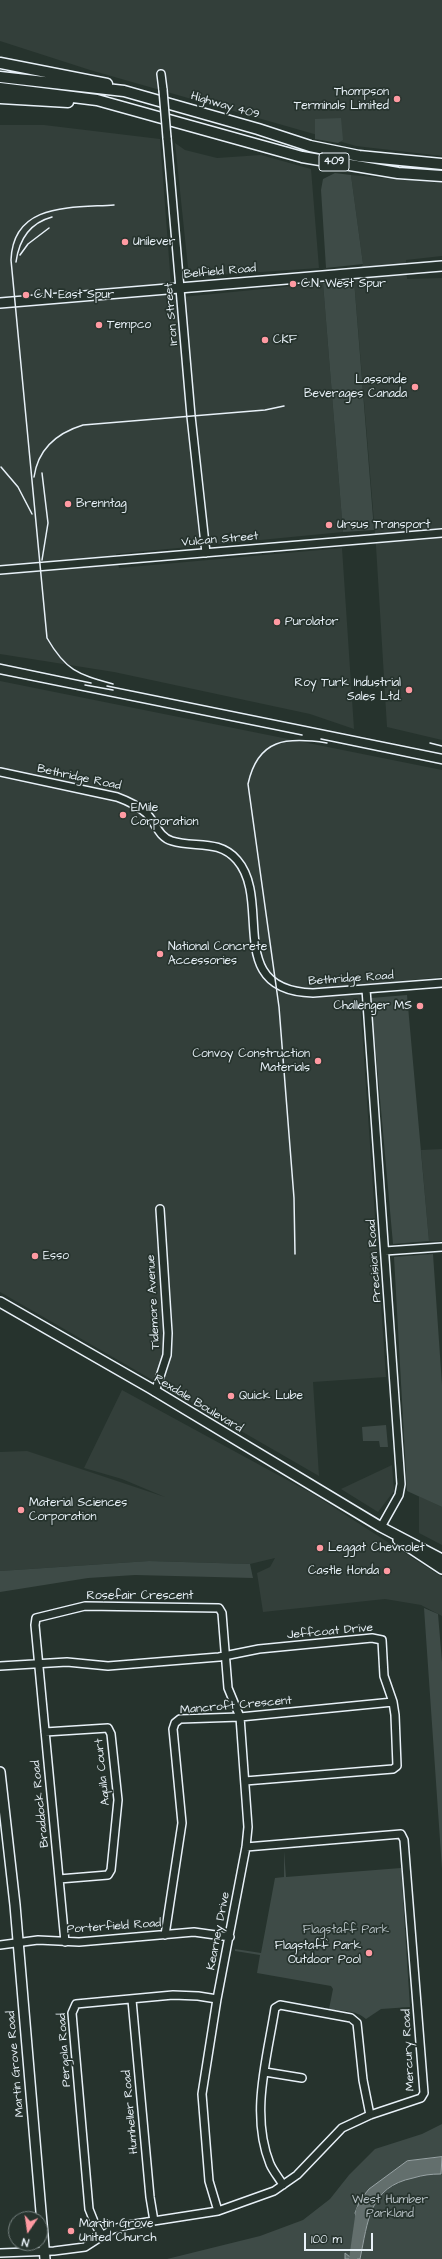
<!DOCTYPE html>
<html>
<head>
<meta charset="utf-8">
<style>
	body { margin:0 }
	#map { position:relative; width:442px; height:2259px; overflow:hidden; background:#26332d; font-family:"Architects Daughter",sans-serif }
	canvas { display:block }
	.north { position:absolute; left:8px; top:2211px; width:40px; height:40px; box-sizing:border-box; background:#26332d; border:1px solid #747f7e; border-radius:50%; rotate:193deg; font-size:11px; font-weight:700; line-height:16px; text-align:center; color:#e8f1f8 }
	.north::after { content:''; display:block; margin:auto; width:14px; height:18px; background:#ff9aa2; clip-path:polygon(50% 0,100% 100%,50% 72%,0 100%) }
	.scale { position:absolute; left:304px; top:2233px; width:69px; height:18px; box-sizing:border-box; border:2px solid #e8f1f8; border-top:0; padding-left:5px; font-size:12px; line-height:14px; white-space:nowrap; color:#e8f1f8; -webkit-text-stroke:3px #26332d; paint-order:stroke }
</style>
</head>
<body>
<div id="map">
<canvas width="442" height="2259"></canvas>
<div class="north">N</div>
<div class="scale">100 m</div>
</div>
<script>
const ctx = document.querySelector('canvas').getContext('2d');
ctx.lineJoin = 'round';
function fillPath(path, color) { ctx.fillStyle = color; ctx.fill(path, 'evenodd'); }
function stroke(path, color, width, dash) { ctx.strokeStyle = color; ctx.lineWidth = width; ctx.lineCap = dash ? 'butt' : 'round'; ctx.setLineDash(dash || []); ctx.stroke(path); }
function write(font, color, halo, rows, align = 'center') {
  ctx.font = font + ' "Architects Daughter",sans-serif'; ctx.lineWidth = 3.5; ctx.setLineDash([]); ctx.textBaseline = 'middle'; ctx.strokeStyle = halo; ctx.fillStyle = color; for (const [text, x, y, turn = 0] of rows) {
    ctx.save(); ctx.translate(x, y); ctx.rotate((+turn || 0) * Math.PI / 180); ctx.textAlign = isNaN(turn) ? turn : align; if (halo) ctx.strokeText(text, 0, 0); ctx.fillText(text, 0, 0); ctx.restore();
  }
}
const built = new Path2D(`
	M0,0H442V156L356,146L90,70L0,41Z
	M0,125H44L160,139L172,298L323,283L343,532L116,554L119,568L342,548L354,729L310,714L114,672L0,654Z
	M175,143L185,150L217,158L261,155L311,169L319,268L189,277Z
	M351,175L442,183V256L406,260L407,279L442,278V740L387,727L376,546L354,280L363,264Z
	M0,681L442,770V977L359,985L386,1377L313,1382L319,1476L0,1292Z
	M442,1149V1241H429L421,1150Z
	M122,1390L313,1494L442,1577V1616L421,1605L385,1599L263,1612L257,1573L270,1567L275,1558L250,1564L149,1561L0,1571V1452L27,1451L165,1497L122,1479L84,1468Z
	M392,1465L394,1491L378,1512L341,1489Z
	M419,1496L442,1507V1545L419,1533Z`);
const green = new Path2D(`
	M341,118L343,140L338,143L315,139V119Z
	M335,173L351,175L363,264L326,268L321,190L323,179Z
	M354,280L374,530L343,532L323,283Z
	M407,995L429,1241L393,1244L371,998Z
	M433,1254L442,1385V1507L407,1491L394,1257Z
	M386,1425L388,1447H380L379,1441H363L362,1427Z
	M149,1561L250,1564L253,1578L135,1575L88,1578L0,1592V1571Z
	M424,1608L438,1614L442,1662V1869Z
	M284,1851L286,1877L401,1868L410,2007L381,2009L366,2019C354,2009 344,2012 329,2009L333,1989L331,1986L257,1973L260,1955L235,1951V1949L261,1953L275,1878L284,1877Z
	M442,2124V2259H167L260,2236L303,2220L330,2199L349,2175L375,2149L422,2134Z`);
const water = new Path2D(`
	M442,2157L441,2174C431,2174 423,2175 413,2178C369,2187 368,2221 360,2259H345V2253L350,2257L359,2224L355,2213L360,2200L369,2189L407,2161Z`);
const river = new Path2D(`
	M353,2259L360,2210`);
const minor = new Path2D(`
	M161,74L163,90
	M167,138L191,416L206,553
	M0,570L442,533
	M0,772L117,797C128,801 137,805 146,813C155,821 158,837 172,841C195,848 219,839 237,860C273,901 223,991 313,993L442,983
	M366,989L401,1484L399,1495L381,1527
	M385,1251L442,1247
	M155,1392L167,1355L168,1333L160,1209
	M0,1666L67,1662L108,1666L219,1657L259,1649L372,1638L382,1640L384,1676L393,1702L395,1715L397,1766L393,1769L245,1781
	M45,1732L108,1728L111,1734L118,1800L111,1870L108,1875L59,1879
	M165,1935L182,1823L173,1729L175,1723L180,1719L240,1717L393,1702
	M65,1942L35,1625L36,1618L85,1606L219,1608L222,1613L228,1688L240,1717L248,1827L246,1847L217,1999L202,2094L209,2181L218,2211
	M0,1945L38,1940L79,1942L194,1932L230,1937
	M132,2000L150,2197L154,2221
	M265,2072L302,2078
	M283,2185C279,2178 273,2171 270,2164C250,2114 267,2059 275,2008L280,2005L351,2018L357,2023L363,2080L370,2115
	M102,2235L95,2224L89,2209L72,2013L76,2004L173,1995L198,1996L217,1999
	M0,2253L54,2251L85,2247L113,2229L128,2225L218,2211L274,2191L297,2175L342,2128L370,2115L421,2098L424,2093L404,1840L401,1834L246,1847`);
const major = new Path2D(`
	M0,303L442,266
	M0,1302L150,1388L381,1527L442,1559
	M398,1540L442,1569
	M0,1772L15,1905L45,2259`);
const highway = new Path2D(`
	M0,63L107,84
	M0,77L124,91L258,129L310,146L359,156L442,164
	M0,88L97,100L302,157L398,173L442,176
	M0,98L68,102`);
const rail = new Path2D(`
	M20,255L28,244L49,228
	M16,262C19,240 30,223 52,217
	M1,467L18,487L32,514
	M42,473L48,523L42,560
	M34,477C38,449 57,433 83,425L265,410L284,406
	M0,664L91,683
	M0,674L302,735
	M113,684C78,674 66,671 47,638L11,260C13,202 72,208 114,205
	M85,685L113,690
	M107,686L442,754
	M321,739L442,764
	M430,743L442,746
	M295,1254L294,1198L279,1007L248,784C258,738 287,737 327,743`);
const minorBridge = new Path2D(`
	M163,90L167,138`);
const markers = [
	[397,99,4,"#ff9aa2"],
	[125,242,4,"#ff9aa2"],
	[293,284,4,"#ff9aa2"],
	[26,295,4,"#ff9aa2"],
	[99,325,4,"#ff9aa2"],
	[265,340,4,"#ff9aa2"],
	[415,387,4,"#ff9aa2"],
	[68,504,4,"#ff9aa2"],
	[329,525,4,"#ff9aa2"],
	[277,622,4,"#ff9aa2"],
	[409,690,4,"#ff9aa2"],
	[123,815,4,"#ff9aa2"],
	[160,954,4,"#ff9aa2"],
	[420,1006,4,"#ff9aa2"],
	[318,1061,4,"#ff9aa2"],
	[35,1256,4,"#ff9aa2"],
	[231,1396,4,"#ff9aa2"],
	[21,1510,4,"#ff9aa2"],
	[320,1548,4,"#ff9aa2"],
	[387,1571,4,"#ff9aa2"],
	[369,1953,4,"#ff9aa2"],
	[71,2231,4,"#ff9aa2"]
];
const shields = [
	[334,162,30]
];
const shieldNames = [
	["409",334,162]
];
const poiNames = [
	["Thompson",389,92,"right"],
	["Terminals Limited",389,106,"right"],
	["Unilever",133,242],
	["C.N. West Spur",301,284],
	["C.N. East Spur",34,295],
	["Tempco",107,325],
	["CKF",273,340],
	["Lassonde",407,380,"right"],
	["Beverages Canada",407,394,"right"],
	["Brenntag",76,504],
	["Ursus Transport",337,525],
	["Purolator",285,622],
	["Roy Turk Industrial",401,683,"right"],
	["Sales Ltd.",401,697,"right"],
	["EMile",131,808],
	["Corporation",131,822],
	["National Concrete",168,947],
	["Accessories",168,961],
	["Challenger MS",412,1006,"right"],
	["Convoy Construction",310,1054,"right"],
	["Materials",310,1068,"right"],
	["Esso",43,1256],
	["Quick Lube",239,1396],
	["Material Sciences",29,1503],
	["Corporation",29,1517],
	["Leggat Chevrolet",328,1548],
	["Castle Honda",379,1571,"right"],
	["Flagstaff Park",361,1946,"right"],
	["Outdoor Pool",361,1960,"right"],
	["Martin Grove",79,2224],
	["United Church",79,2238]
];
const streetNames = [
	["Highway 409",225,106,16],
	["Belfield Road",220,272,-5],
	["Iron Street",172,314,-95],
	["Vulcan Street",220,540,-5],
	["Bethridge Road",79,778,12],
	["Bethridge Road",351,979,-4],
	["Precision Road",375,1261,-94],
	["Tidemore Avenue",154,1302,-93],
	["Rexdale Boulevard",198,1404,31],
	["Rosefair Crescent",140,1596],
	["Jeffcoat Drive",330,1632,-5],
	["Mancroft Crescent",236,1706,-5],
	["Aquila Court",103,1772,-96],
	["Braddock Road",41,1804,-96],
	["Porterfield Road",114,1927,-4],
	["Kearney Drive",219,1931,-79],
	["Pergola Road",65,2050,-94],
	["Mercury Road",409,2050,-93],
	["Martin Grove Road",16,2064,-95],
	["Humheller Road",131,2112,-95]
];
const parkNames = [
	["Flagstaff Park",346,1930],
	["West Humber",390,2200],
	["Parkland",390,2214]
];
fillPath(built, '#333f3a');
fillPath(green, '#3e4b47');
fillPath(water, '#636f6d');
stroke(water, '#98a3a5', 1);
stroke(river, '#636f6d', 8);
stroke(minor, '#e8f1f8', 10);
stroke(major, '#e8f1f8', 12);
stroke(highway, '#e8f1f8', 13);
stroke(minor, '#26332d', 7);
stroke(major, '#26332d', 9);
stroke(highway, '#26332d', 10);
stroke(rail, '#e8f1f8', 1.5);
stroke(minorBridge, '#e8f1f8', 10, []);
stroke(minorBridge, '#26332d', 7);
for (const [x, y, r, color] of markers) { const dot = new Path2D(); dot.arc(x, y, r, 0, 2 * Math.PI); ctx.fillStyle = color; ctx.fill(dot); stroke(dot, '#26332d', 1.5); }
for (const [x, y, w] of shields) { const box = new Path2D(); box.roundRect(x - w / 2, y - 9, w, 18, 3); ctx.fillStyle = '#26332d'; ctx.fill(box); stroke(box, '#e8f1f8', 1); }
write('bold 11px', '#e8f1f8', null, shieldNames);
write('12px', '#e8f1f8', '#26332d', poiNames, 'left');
write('12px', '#e8f1f8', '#26332d', streetNames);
write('12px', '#b5bfc3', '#26332d', parkNames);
</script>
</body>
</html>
